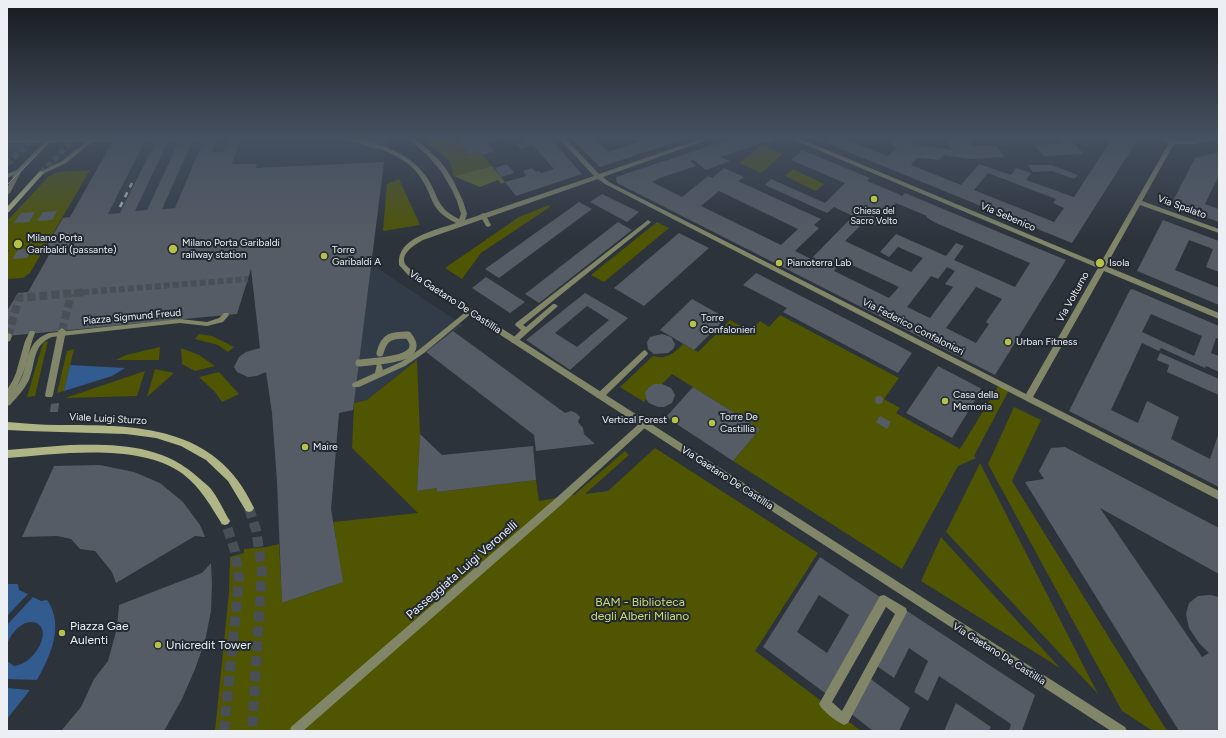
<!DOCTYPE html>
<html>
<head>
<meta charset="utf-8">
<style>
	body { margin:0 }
	#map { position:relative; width:1226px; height:738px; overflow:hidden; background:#2c333b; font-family:Figtree,sans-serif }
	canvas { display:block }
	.frame { position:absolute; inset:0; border:8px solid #ecf0f5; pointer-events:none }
</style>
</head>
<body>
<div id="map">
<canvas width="1226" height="738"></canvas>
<div class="frame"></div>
</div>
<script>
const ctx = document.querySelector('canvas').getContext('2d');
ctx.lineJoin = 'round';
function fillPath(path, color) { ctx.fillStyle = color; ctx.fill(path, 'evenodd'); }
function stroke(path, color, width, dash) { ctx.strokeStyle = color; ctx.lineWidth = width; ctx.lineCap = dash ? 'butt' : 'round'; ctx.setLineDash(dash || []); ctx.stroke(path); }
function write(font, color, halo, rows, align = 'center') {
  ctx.font = font + ' Figtree,sans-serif'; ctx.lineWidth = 4; ctx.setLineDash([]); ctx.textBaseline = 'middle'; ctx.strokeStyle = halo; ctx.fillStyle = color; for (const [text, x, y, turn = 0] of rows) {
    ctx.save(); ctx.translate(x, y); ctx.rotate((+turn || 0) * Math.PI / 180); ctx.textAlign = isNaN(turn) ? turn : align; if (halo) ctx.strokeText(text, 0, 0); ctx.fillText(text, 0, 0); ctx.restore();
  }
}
const built = new Path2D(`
	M147,137H387L381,187L108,214Z
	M7,141H30L7,163Z
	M371,264L463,325L426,352L367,400L354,403L353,410L339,413L331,509L343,582L282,603L277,481L272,413L267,372L248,377L237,372L234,367L240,357L246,352L260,348L251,269Z`);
const green = new Path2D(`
	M419,137H468L492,166L454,176L449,160Z
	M762,145L783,154L761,173L739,163Z
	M793,169L824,184L816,191L785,176Z
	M90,170L30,273L23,278L7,279V255L9,250H7V221L48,177L58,172Z
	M399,179L420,225L383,231L387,184Z
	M549,205L550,207L481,253L462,279L445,268L519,217Z
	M657,222L669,228L604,282L591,275Z
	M780,315L899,378L884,399L900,408L896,413L960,449L999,385L1009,390L974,456L976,458L958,466L902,569L733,461L760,429L672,374L662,384C652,383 643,388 646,399L644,402L620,387L653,356C667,360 674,353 683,344L698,352L730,320L750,331L760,321L769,327Z
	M199,334L212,336L234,347L228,352L218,345L195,339Z
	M48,341L35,396L27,397L43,343Z
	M160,347L159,360H116L126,355Z
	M181,348L199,355L215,366L195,371L182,364Z
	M74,349L64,391L57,393L67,351Z
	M417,360L420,434L417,491L437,488L438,492L536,480L539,501L574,495L625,451L629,455L585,494L608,491L655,448L818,553L755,651L861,731H215L229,592L230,557L244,553V549L267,547L279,544L282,603L332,586L328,540L336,538L333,522L418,513L352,448L354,403L367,400Z
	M155,369L174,373L147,397Z
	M145,371L137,396L65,398Z
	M219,372L239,394L222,402L215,392L199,377Z
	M1014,407L1041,420L1012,481L1167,731H1153L1122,711L988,464Z
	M980,463L1098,694L946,532Z
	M941,537L1060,668L921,581Z`);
const forest = new Path2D(`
	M492,166L505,182L501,184L498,180L480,187L454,176Z`);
const water = new Path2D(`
	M70,365L125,368L112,376L64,391Z
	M7,584H18L19,590L28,594L7,616Z
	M33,597L41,601L47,600C65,625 50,657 37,680L7,679V661L14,666C23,665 29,660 35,653C59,621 22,607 7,644V625Z
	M7,688L30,690L7,719Z`);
const building = new Path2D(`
	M115,137H147L108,214L120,213L158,137H170L135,211L147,210L181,137H194L162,209L175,208L205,137H218L212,152H223L229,137H242L232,164H257L256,168L384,162L353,410L339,413L331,509L343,582L282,603L277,481L272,413L266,372L257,376L248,377L237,372L234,367L239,357L246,352L260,348L251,269L237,314L7,336V311L18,293L28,292L49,255H41L63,218L70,217Z
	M455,137H505V138L487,143L494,151L483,155L479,151L469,154Z
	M520,137H549L582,174L516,196L505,182L526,176L523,171L532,168L536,172L539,171L541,173L554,169L533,145L521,149L516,144L524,141Z
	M571,137H594L608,152L637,142L635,140L632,141L628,137L688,138L600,167Z
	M736,137L774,138L769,143L765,142L720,157L730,161L706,170L694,160L690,161L696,166L660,178L652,182L682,197L708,176L712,178L724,168L744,177L738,181L821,219L814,225L819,228L795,251L811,259L853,216L834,207L827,213L765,185L771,179L825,203L845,183L791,160L802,150L870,178L867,181L896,193L902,196L905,193L1066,260L995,375L617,183L616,177ZM719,191L798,229L781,245L701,206ZM896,203L927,216L926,217L936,223L1030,263L1015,287L954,260L964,246L956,243L946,256L896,234L880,252L889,257L898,247L923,258L911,272L845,241L865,221L875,225ZM843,261L865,271L899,287L889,298L834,271ZM947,267L955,271L945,284L953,287L930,318L907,307L931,276L938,279ZM976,287L1002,299L986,322L989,324L976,343L946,328Z
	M816,137H846L844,139L888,156L897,148L894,147L888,137H909L913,144L953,150L943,137H966L973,146L996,145L1005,157L970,159L944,155L939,160L920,158L916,159L911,165L961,185L979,164L1011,175L1016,168L1031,173L1026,180L1074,197L1113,137H1136L1138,139L1072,243L814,138ZM988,173L1056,199L1053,203L1064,208L1054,222L974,190Z
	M1057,137H1068L1084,154L1044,156L1034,145L1063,143Z
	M1219,152V175L1205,204L1219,209V222L1171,205L1195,158Z
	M507,164L514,173L501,177L495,168Z
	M1028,165H1051L1078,175L1074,179L1052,171L1033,172Z
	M602,194L639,212L627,222L590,202Z
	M579,202L592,209L499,278L485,269Z
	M57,211L52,220L37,221L43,212Z
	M35,212L29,222L14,223L21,213Z
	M1163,220L1219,241V272L1206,267L1213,249L1189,240L1175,270L1217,287L1219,289V305L1137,271Z
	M618,222L632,230L539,303L525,294Z
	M679,233L709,248L644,306L614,288Z
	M33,248L27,258L12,259L18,250Z
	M756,273L899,346L912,353L898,373L783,312L787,308L743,285Z
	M486,277L525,302L510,313L472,288Z
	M1132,289L1219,326V339L1216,338L1211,353L1219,356V372L1206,366L1205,368L1161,348L1159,351L1142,343L1111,410L1138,423L1147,401L1179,417L1171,439L1210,459L1218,435L1219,436V487L1069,411L1130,290ZM1151,314L1202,336L1194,356L1142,332Z
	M585,293L628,318L570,370L526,340ZM587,306L609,320L577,347L555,333Z
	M692,299L726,318L694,350L660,330Z
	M453,331L565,413L571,411L576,413L580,417L578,422L583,428L584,434L595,444L536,451L534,435L426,352Z
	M662,334L671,337L675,344L674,348L668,353L654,354L648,349L647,342L650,337Z
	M1160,353L1219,379V395L1167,372L1169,365L1157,360Z
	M938,366L982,389L952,438L906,413Z
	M654,384H662L671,388L675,395L672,403L664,407H658L649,403L646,399L645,393L648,388Z
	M693,387L760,429L733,461L666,417Z
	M875 400a4 4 0 1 1 8 0a4 4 0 1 1-8 0Z
	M59,403L58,412H50L51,404Z
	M880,416L891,422L887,429L876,422Z
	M420,434L442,455L533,446L536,480L437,492V488L417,491Z
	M1065,447L1219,528V574L1100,508L1202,657L1209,653L1199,643L1189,628L1186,614L1189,603L1198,596L1211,595L1219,597V731H1179L1025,482L1044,479L1039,471L1051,448Z
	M100,465L134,472L160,483L183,502L200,525L205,537L195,536L116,583L112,572L95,551L80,549L71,539L57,536L22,537L54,466Z
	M820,557L883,599L829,696L763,647ZM819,595L849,615L827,653L797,632Z
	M211,563L212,585L211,611L205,641L195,669L182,699L164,731H61L81,707L94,679L108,661L117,628L119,605L202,573Z
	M904,609L1035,695L1022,731H1009L1011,724L939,676L928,701L914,692L928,661L909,648L894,678L874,664Z
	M868,677L910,708L899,731H873L849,712Z
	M956,703L991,727L989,731H944Z`);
const pedestrianTunnelFar1 = new Path2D(`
	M74,293L248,279`);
const pedestrianTunnel = new Path2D(`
	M62,331L71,294
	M8,336L19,298L86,292`);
const secondaryTunnelFar1 = new Path2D(`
	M7,164L35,137
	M41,173L76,137`);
const secondaryTunnel = new Path2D(`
	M249,508L256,530L262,568L252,731
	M224,731L239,580L235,551L225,521`);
const service = new Path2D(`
	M49,137H54L21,172L10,193L7,195V188L14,175L7,178V174L17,170Z
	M92,137L97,138L66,163L43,174H39L38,173L62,161Z
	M1189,137H1197L1206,141L1203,143Z
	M483,213L485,214L491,225L490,226L488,227L486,226L480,215Z
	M648,220L651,222L650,223L523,325L526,327L553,304H555L558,306L516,343H512L511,341L512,339L521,330L515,325L516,323Z
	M468,310H472L473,312L424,353L405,366L359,387H353L352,385L353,383L375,373L377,364H381L383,370L401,362L420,349Z
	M224,313H228L229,315L223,322L207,326L180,323L52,337C32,345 36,363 29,380C24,390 17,397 10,405L7,406V390L13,380L16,373L25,341L30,331H34L35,333C28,350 27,370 17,386C31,367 22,343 49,333L180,319L207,322L219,318Z
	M645,350L648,353L647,355L603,398H597L596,396L597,394L643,351Z
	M644,421L647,422L648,424L647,426L561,505L303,731H290L291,727L555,499L641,422Z`);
const pedestrian = new Path2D(`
	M62,328L66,331L53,395L52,397H46L45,395L58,331Z
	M7,333L11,334L12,336L10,341L7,342Z
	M884,595L906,608L907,612L848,723L844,725C836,721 823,712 819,704L880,596ZM886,607L895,614L842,711L832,702Z`);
const minor = new Path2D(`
	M406,137H413L422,144L439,160L446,169L453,180L463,201L467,214L465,220L594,176L558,137H564L599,174L706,137H715L603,177L609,182L1026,394L1098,268L787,137H796L1100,264L1169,143L1155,137H1163L1180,141L1219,137V138L1195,144H1174L1142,201L1219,229V233L1140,205L1106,266L1219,313V319L1104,271L1033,397L1219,491V500L605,184L598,179L423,240C416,244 400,253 405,264C407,267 411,269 412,271L1125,727L1127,731H1111L408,275L399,265C396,237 437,230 456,223C429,209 435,200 421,178C410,161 392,153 374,147V145C380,144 386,147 392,150C405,155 417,164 426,176C439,195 435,207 459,219L461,214L457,201L452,190L441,171L427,155Z`);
const secondary = new Path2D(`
	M41,171L43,172V174L9,212L7,213V207L39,172Z
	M7,422C24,423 41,425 58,425C137,425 216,425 254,508L252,511L249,512L246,511L228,481L206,460L181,446L156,438L126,434L28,431L7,430Z
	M70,445C117,444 163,444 200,479C203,482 208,485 211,489C218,498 223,509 228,518L230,521L228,524L225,525L222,524C210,505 201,488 183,474C140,442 58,454 7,458V450Z`);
const tram = new Path2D(`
	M7,185L54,137`);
const rail = new Path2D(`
	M120,207L132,183`);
const serviceBridge = new Path2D(`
	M359,363C374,361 430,361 408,335C392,335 384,336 380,353`);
const minorBridge = new Path2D(`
	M341,137L362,141L376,146
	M7,140L257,137`);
const markers = [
	[874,199,4,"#b6c149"],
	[18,244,5,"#b6c149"],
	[173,249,5,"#b6c149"],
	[324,256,4,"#b6c149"],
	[779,263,4,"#b6c149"],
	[1100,263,5,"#b6c149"],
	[693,324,4,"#b6c149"],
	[1008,342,4,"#b6c149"],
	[945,401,4,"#b6c149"],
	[675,420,4,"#b6c149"],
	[712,423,4,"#b6c149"],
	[305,447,4,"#b6c149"],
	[62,633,4,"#b6c149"],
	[158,645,4,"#b6c149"]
];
const farPoinames = [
	["Chiesa del",874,211],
	["Sacro Volto",874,221]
];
const streetNames = [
	["Via Spalato",1182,207,20],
	["Via Sebenico",1008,217,23],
	["Via Volturno",1073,297,-61],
	["Via Gaetano De Castillia",455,302,33],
	["Piazza Sigmund Freud",132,317,-5],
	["Via Federico Confalonieri",913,327,27],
	["Viale Luigi Sturzo",108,419,3],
	["Via Gaetano De Castillia",727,478,33],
	["Via Gaetano De Castillia",999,654,32]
];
const poiNames = [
	["Milano Porta",27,238],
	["Garibaldi (passante)",27,250],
	["Milano Porta Garibaldi",182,243],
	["railway station",182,255],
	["Torre",332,250],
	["Garibaldi A",332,262],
	["Pianoterra Lab",787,263],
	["Isola",1109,263],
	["Torre",701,318],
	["Confalonieri",701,330],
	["Urban Fitness",1016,342],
	["Casa della",953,395],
	["Memoria",953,407],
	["Torre De",720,417],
	["Castillia",720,429],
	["Vertical Forest",667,420,"right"],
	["Maire",313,447]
];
const nearStreetnames = [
	["Passeggiata Luigi Veronelli",462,570,-41]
];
const nearParknames = [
	["BAM - Biblioteca",640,602],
	["degli Alberi Milano",640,616]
];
const nearPoinames = [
	["Piazza Gae",70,626],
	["Aulenti",70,640],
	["Unicredit Tower",166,645]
];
fillPath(built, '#323c49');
fillPath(green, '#4f5501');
fillPath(forest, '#646b21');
fillPath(water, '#325b8f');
fillPath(building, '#555c65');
stroke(pedestrianTunnelFar1, '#494f57', 6, [6, 3]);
stroke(pedestrianTunnel, '#494f57', 8, [8, 4]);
stroke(secondaryTunnelFar1, '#494f57', 6, [6, 3]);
stroke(secondaryTunnel, '#494f57', 10, [10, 5]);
fillPath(service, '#828668');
fillPath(pedestrian, '#828668');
fillPath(minor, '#828668');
fillPath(secondary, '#afb585');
stroke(tram, '#bcc1c7', 1);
stroke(rail, '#bcc1c7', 2.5, [5.5, 5.5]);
stroke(serviceBridge, '#828668', 7);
stroke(minorBridge, '#828668', 6);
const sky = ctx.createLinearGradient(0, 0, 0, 241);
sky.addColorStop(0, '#181c20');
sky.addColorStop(0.57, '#455060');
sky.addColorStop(1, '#45506000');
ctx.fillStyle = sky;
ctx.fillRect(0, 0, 1226, 241);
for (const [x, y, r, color] of markers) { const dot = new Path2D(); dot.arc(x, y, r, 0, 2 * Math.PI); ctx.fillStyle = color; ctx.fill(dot); stroke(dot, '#232931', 1.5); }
write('9px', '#ecf0f5', '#232931', farPoinames);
write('10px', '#ecf0f5', '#232931', streetNames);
write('10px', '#ecf0f5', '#232931', poiNames, 'left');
write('12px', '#ecf0f5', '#232931', nearStreetnames);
write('12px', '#cdd873', '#232931', nearParknames);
write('12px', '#ecf0f5', '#232931', nearPoinames, 'left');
</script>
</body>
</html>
